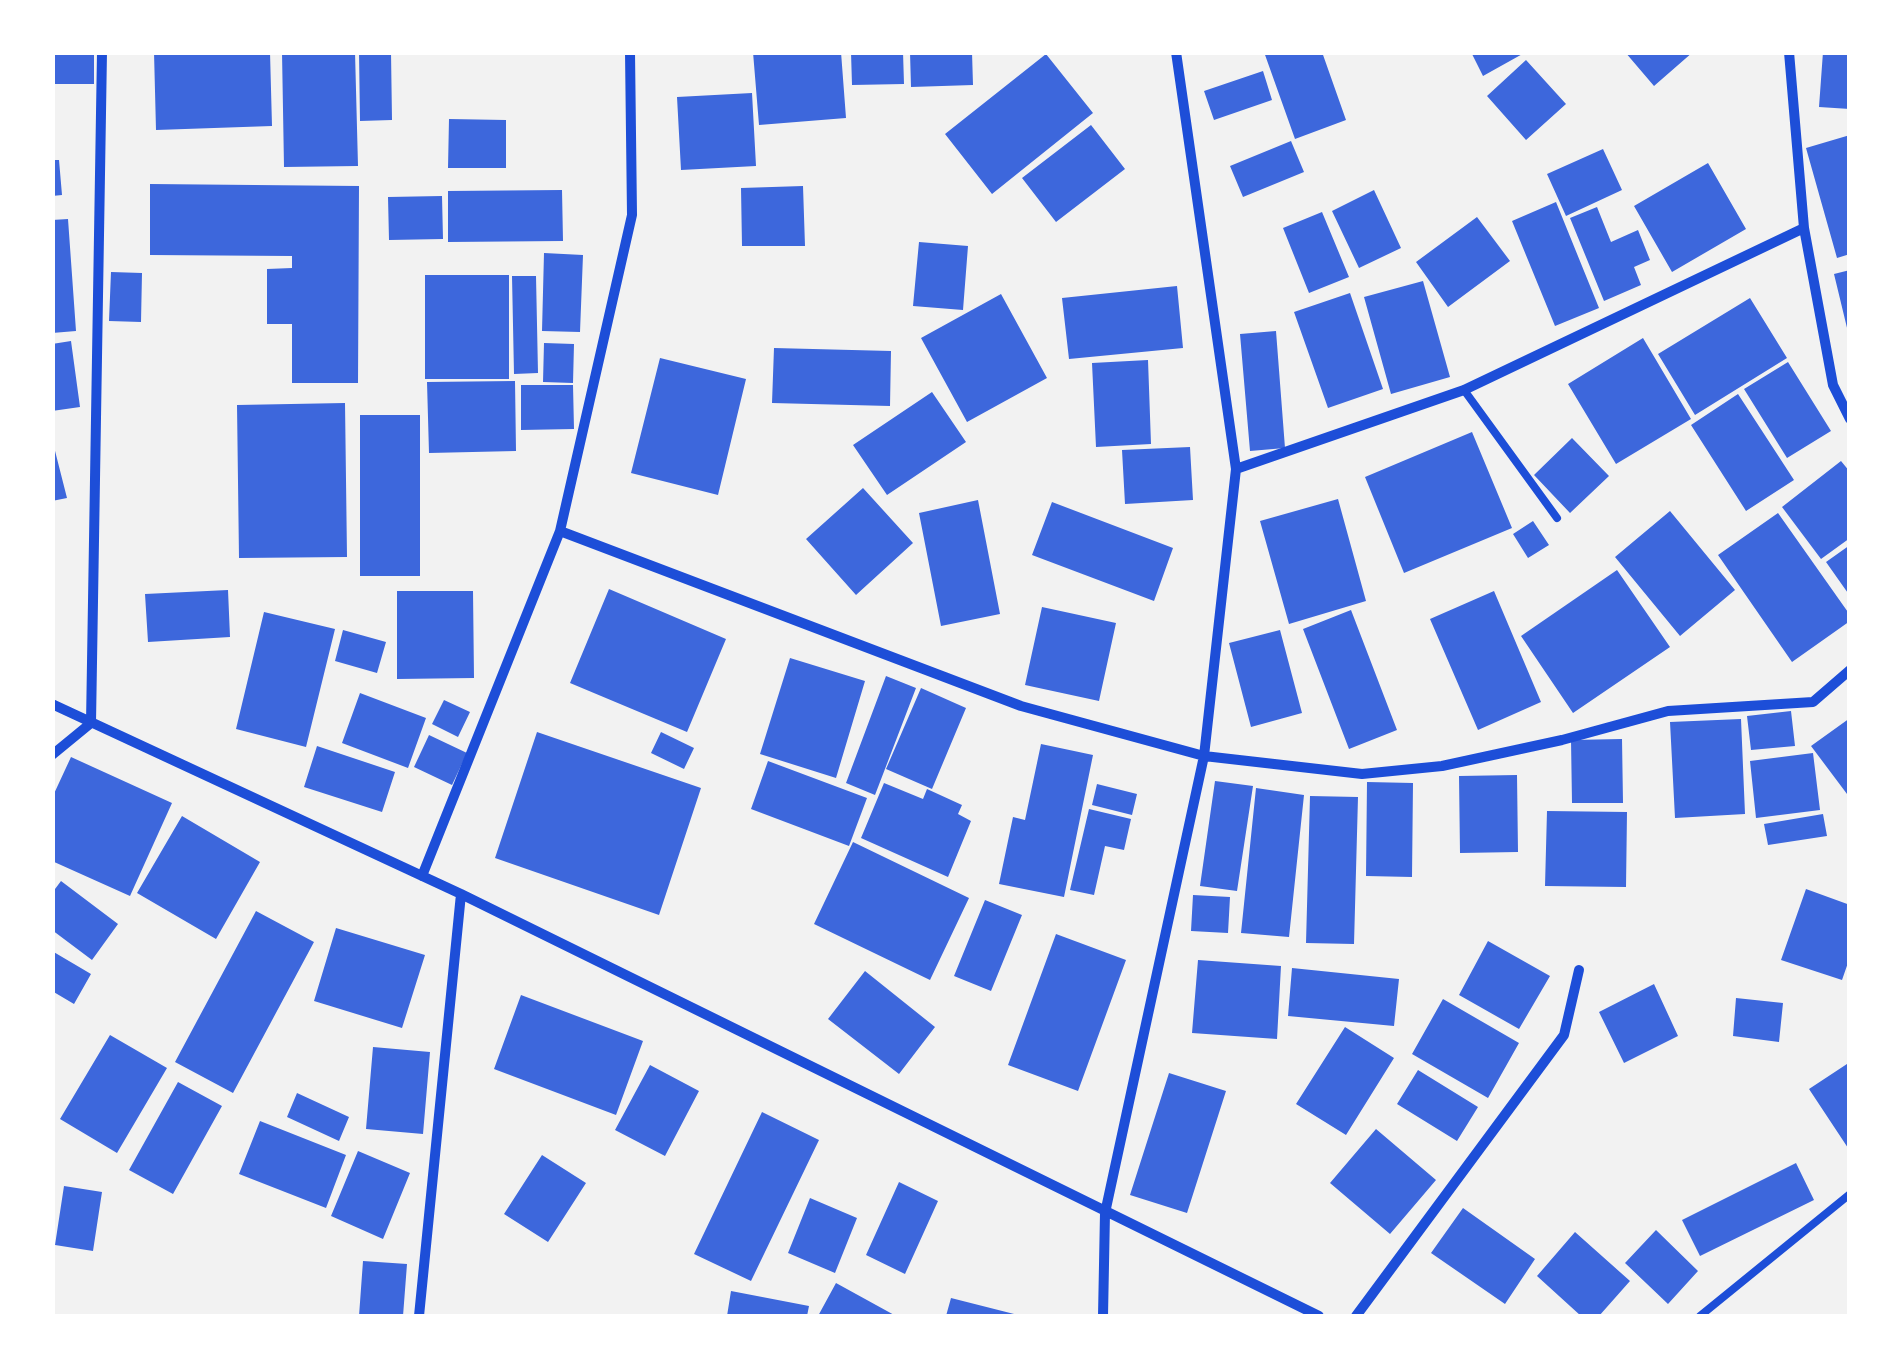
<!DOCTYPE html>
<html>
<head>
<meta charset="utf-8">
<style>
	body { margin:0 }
	#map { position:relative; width:1902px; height:1369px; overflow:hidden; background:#f2f2f2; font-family:Jost,sans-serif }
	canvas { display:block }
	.frame { position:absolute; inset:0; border:55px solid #fff; pointer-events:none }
</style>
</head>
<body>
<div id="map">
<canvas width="1902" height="1369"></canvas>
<div class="frame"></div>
</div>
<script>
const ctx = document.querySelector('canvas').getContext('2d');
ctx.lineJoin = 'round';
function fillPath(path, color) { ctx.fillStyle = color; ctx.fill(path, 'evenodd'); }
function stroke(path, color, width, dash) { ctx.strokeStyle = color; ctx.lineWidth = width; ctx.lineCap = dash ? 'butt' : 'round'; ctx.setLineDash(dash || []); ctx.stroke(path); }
const building = new Path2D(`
	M52,52H94V84H52Z
	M154,52H270L272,126L156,130Z
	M282,52H355L358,166L284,167Z
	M359,52H391L392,120L360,121Z
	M753,52H841L846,118L759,125Z
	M851,52H903L904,84L852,85Z
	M910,52H972L973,85L911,87Z
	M1264,52H1322L1346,120L1295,139Z
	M1471,52H1526L1483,76Z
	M1625,52H1693L1654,86Z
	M1823,52H1850V109L1819,107Z
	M1046,54L1093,113L992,194L945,134Z
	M1526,60L1566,104L1526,140L1487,96Z
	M1263,71L1272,100L1214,120L1204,91Z
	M752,93L756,166L681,170L677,97Z
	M449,119L506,120V168H448Z
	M1091,125L1125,169L1056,222L1022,178Z
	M1850,135V254L1837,258L1806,148Z
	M1291,141L1304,172L1243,197L1230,166Z
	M1603,149L1622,190L1566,216L1547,174Z
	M52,160H59L62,195L52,196Z
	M1708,163L1746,229L1672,272L1634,206Z
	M150,184L359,186L358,383H292V324H267V269L292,268V256L150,255Z
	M803,186L805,246H742L741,188Z
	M562,190L563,241L448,242V191Z
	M1374,190L1401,248L1359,268L1332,211Z
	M442,196L443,239L389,240L388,197Z
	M1556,202L1599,308L1555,326L1512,221Z
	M1597,207L1611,242L1638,230L1650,260L1634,267L1641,285L1604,301L1570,218Z
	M1322,212L1349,277L1309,293L1283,228Z
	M1477,217L1510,261L1448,307L1416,262Z
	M68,219L76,331L52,333V220Z
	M919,242L968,246L963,310L913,306Z
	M544,253L583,255L580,332L542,331Z
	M1850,270V332H1848L1834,274Z
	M111,272L142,273L141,322L109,321Z
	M425,275H509V379H425Z
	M512,276H536L538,373L514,374Z
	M1423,281L1450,377L1391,394L1364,297Z
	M1177,286L1183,348L1069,359L1062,298Z
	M1350,293L1383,389L1328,408L1294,312Z
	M1001,294L1047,378L967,422L921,338Z
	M1750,298L1787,358L1695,415L1658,354Z
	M1276,331L1285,448L1250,451L1240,334Z
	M1643,338L1691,419L1616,464L1568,384Z
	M71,341L80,407L52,411V344Z
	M544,343L574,344L573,383L543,382Z
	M774,348L891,351L890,406L772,403Z
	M660,358L746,379L718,495L631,473Z
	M1148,360L1151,444L1096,447L1092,363Z
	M1788,362L1831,431L1787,458L1744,389Z
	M515,381L516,451L429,453L427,382Z
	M521,385H573L574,429L521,430Z
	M932,392L966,442L887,495L853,445Z
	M1738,394L1794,480L1746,511L1691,425Z
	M345,403L347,557L239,558L237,405Z
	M360,415H420V576H360Z
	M1472,432L1512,528L1404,573L1365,477Z
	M1572,438L1609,476L1570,513L1534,475Z
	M52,439L67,498L52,501Z
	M1190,447L1193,500L1125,504L1122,450Z
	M1841,461L1850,472V538L1821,559L1782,507Z
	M863,488L913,543L856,595L806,539Z
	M1338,499L1366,601L1289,624L1260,521Z
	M978,500L1000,614L941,626L919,513Z
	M1052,502L1173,548L1154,601L1032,555Z
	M1670,511L1735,590L1680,636L1615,557Z
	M1778,513L1850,615V621L1792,662L1718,555Z
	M1533,521L1549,545L1528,558L1513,534Z
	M1850,545V596L1826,562Z
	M1617,570L1670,647L1573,713L1521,636Z
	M609,589L726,639L687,732L570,683Z
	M228,590L230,637L148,642L145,594Z
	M397,591H473L474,678L397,679Z
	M1494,591L1541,702L1478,730L1430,619Z
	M1042,607L1116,623L1099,701L1025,685Z
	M1351,610L1397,730L1349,749L1303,629Z
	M264,612L335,629L306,747L236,729Z
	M343,630L386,642L377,673L335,661Z
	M1280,630L1302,713L1251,727L1229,643Z
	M790,658L865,681L836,778L760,754Z
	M886,676L916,688L875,795L846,783Z
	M921,688L966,708L932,789L886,769Z
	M360,693L426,718L408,768L342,743Z
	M444,700L470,712L458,737L432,724Z
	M1791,711L1795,746L1751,750L1747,716Z
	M1850,718V798L1811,746Z
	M1741,719L1745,814L1675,818L1670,722Z
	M537,732L701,788L659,915L495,858Z
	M661,732L694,748L684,769L651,753Z
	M429,735L467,753L452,785L414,767Z
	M1622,739L1623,803H1572L1571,740Z
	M1041,744L1093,755L1064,897L999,884L1013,817L1025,820Z
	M317,746L395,772L382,812L304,787Z
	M1813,753L1820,810L1756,818L1750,761Z
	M71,757L172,803L130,896L52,861V798Z
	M768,761L867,798L849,846L751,809Z
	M1517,775L1518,852L1460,853L1459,776Z
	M1215,781L1253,786L1237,891L1200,886Z
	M1367,782L1413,783L1412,877L1366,876Z
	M884,783L923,799L927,789L962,805L958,814L971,821L948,877L861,838Z
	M1097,784L1137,794L1132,815L1092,805Z
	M1256,788L1304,795L1289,937L1241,933Z
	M1310,796L1358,797L1354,944L1306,943Z
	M1089,809L1131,819L1124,850L1105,846L1094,895L1070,890Z
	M1547,811L1627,812L1626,887L1545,886Z
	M1823,814L1827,836L1768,845L1764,824Z
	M182,816L260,862L216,939L137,893Z
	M853,842L969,898L930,980L814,924Z
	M61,881L118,924L92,960L52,930V893Z
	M1806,889L1850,905V957L1842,980L1781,960Z
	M1193,895L1230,897L1228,933L1191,931Z
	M985,900L1022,915L991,991L954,976Z
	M256,911L314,942L233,1093L175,1062Z
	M336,928L425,955L402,1028L314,1001Z
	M1056,934L1126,960L1078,1091L1008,1065Z
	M1488,941L1550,976L1519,1029L1459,995Z
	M52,951L91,974L74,1004L52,991Z
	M1198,960L1281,966L1277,1039L1192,1033Z
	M1292,968L1399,979L1394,1026L1288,1016Z
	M865,971L935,1027L899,1074L828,1019Z
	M1654,984L1678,1036L1624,1063L1599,1012Z
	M521,995L643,1041L616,1115L494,1069Z
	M1736,998L1783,1003L1779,1042L1733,1036Z
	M1443,999L1519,1043L1488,1098L1412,1054Z
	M1345,1027L1394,1058L1346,1135L1296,1104Z
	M110,1035L167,1068L117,1153L60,1119Z
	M373,1047L430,1052L423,1134L366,1129Z
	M1850,1062V1151L1809,1089Z
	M650,1065L699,1091L665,1156L615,1130Z
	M1418,1070L1478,1107L1457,1141L1397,1104Z
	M1169,1073L1226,1091L1187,1213L1130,1195Z
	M178,1082L222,1106L173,1194L129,1170Z
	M297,1093L349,1117L339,1141L287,1117Z
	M762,1112L819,1140L751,1281L694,1254Z
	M260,1121L346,1155L326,1208L239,1174Z
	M1376,1129L1436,1180L1390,1234L1330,1183Z
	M358,1151L410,1173L383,1239L331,1216Z
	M542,1155L586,1183L548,1242L504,1214Z
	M1796,1163L1814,1200L1700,1256L1682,1220Z
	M899,1182L938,1201L905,1274L866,1255Z
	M64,1186L102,1192L93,1251L55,1245Z
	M810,1198L857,1218L835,1273L788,1253Z
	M1463,1208L1535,1259L1505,1304L1431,1253Z
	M1656,1230L1698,1271L1668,1304L1625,1263Z
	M1575,1232L1630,1281L1599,1316H1581L1537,1276Z
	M363,1261L407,1264L403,1316H359Z
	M836,1283L896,1316H818Z
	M731,1291L809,1306L807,1316H727Z
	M951,1298L1018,1315V1316H946Z`);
const service = new Path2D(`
	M1464,390L1557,518
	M1700,1316L1850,1194`);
const minor = new Path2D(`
	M1789,52L1804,228L1833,385L1850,419
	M1236,469L1464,390L1804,228
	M560,531L1021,706L1204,756L1362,774L1442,766L1562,740L1668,711L1813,702L1850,670
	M52,704L461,894L1319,1316
	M52,755L91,723L102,52
	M422,876L560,531L632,215L630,52
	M419,1316L461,894
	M1103,1316L1105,1213L1204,756L1236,469L1176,52
	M1356,1316L1564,1035L1579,970`);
fillPath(building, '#3d67dc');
stroke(service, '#1d4ed8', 8);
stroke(minor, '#1d4ed8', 10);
</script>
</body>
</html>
